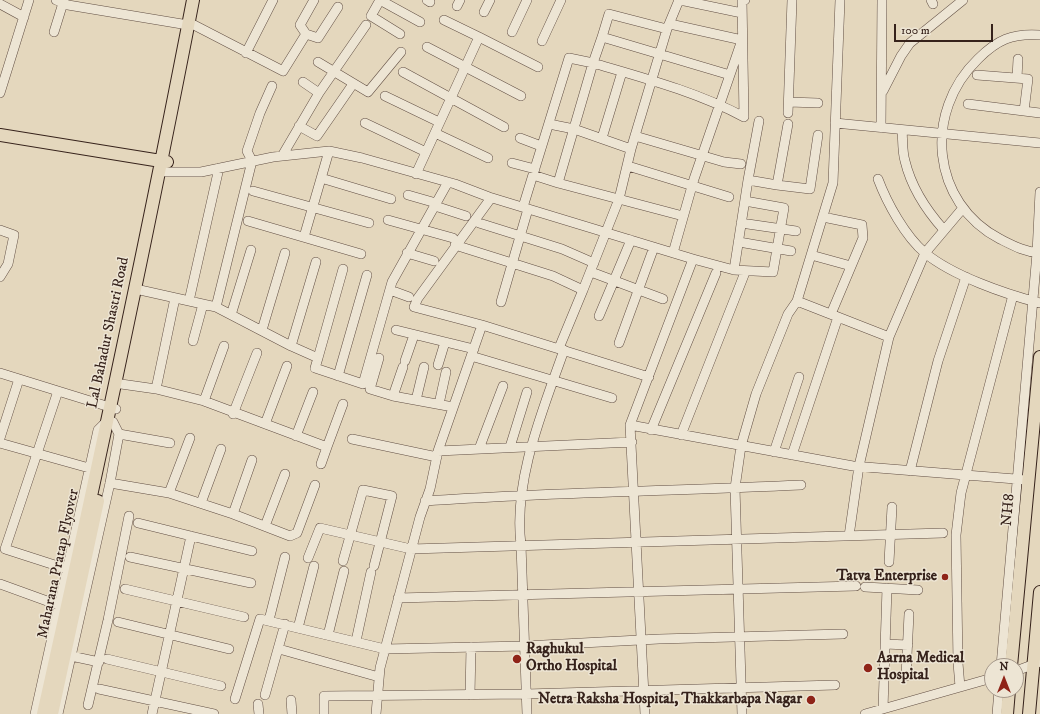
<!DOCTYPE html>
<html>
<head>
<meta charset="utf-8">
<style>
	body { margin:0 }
	#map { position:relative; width:1040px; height:714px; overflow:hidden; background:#e4d7bd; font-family:"IM FELL DW Pica",serif }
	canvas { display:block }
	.north { position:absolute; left:984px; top:658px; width:40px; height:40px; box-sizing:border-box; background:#ede5d4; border:1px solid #a4978a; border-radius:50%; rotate:0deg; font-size:11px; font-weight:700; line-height:16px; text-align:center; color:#36221b }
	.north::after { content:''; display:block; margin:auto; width:14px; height:18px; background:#8f2418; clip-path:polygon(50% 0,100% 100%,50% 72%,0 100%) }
	.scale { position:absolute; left:894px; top:24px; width:99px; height:18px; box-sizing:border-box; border:2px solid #36221b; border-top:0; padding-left:5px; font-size:12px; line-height:14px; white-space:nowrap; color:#36221b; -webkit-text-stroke:3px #ede5d4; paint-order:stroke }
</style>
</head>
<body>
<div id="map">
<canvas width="1040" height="714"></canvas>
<div class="north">N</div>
<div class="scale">100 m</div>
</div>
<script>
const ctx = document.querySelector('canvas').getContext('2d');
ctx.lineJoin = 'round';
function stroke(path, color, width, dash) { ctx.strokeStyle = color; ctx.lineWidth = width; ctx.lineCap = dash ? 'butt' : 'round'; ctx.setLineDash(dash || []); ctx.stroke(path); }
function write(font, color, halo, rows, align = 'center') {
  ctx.font = font + ' "IM FELL DW Pica",serif'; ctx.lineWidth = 3; ctx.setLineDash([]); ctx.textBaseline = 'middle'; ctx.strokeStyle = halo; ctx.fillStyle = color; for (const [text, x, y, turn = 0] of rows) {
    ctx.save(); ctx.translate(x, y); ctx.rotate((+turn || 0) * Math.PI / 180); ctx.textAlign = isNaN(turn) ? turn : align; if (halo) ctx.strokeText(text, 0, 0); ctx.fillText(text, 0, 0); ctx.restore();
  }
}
const minor = new Path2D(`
	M56,0L68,5L188,25
	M314,0L300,25L306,34L318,38L338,7
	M427,0L430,2
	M680,0L742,13
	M931,0L933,4
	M0,4L24,17
	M457,6L460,0
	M484,12L490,0
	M670,24L742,40L694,179L673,253
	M194,25L283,71L306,34
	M54,32L63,3
	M512,32L527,0
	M400,34L371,16L380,0L420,22
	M1040,35C1012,33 997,40 978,59C923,112 931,203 1000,239C1014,246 1025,252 1040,253
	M479,37L538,67
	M602,37L609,14L667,29
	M542,41L561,0
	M427,47L521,96
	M246,53L273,0
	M318,62L368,92L401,52
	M403,72L504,127
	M730,75L602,37L593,63C644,78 697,92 744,117L742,0H745
	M977,75L1028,79L1024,111
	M1017,78L1018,59
	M303,82L319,93
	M883,91L901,56L910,43L963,0
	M0,93L29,0
	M385,96L439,122
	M789,102L818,103
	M968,104L1040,113
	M788,113L792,0
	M365,123L426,152
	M835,123L1040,143
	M549,124L574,129L631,149
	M299,126L317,136L353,84
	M881,128L882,0
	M902,130C903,140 902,151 905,161C911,186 927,211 944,230
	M435,133L488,158
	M635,136L724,162L741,164
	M520,138L541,146
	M602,138L622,72
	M282,156L319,93L366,25
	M512,163L535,169
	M628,166L729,197
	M166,172H201L273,157L329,151L362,158L455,184L489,197L693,259L734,270L773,272L784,208L745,201
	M416,174L479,37L444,20
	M533,175L558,183
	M321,178L391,199
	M878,179C887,203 905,236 925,253C953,276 1005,294 1040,303
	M748,180L777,185L788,124
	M777,185L810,189L818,135
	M253,191L369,223
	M408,195L436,203
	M491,198L418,298L414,307L482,325L649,377
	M435,206L466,216
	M523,207L569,58L593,63L558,183L683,216
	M823,217L862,225L863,238L831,314
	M388,220L453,238
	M248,221L361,254
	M479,223L562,249L594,263
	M741,223L796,231
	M0,230L14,235L8,264L0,277
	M304,237L329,151
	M739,242L791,251
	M455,245L553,276L583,290L559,348
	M407,253L434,261
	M811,255L851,266
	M734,270L748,180L759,121
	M591,272L663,299
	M140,290L216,307L291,346L318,358L315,368L363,384L392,282L448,182
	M390,290L409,297
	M583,290L619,199L631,149L667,29L679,0
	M189,301L219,168
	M797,301L889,337
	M501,302L528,209
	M216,307L252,161L247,151L260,113L272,86
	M231,315L251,250
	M599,316L631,240
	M262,330L285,253
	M396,330L474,349
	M193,341L203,304
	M619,343L654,247
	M291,346L316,262
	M471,356L612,398
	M318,358L343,269
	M379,358L370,389L393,396L453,407
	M405,361L414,335
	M438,365L445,342
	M0,373L116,409
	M338,376L367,275
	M121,384L156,389L204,401L327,447L321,464
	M156,389L175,298
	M58,391L5,549L67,569
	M393,396L403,367
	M416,400L424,367
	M204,401L224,346
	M439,404L446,372
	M233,414L257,353
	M265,424L287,366
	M630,425L693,259
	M651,430L716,273
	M119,434L170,443
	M681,435L744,275
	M296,436L313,392
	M0,438L19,379
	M352,439L437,457
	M0,443L89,468
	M327,447L343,404
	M510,447L527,392
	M479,449L503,386
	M438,451L632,442
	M774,452L799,377
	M792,455L838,317
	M910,471L938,361L966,277
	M110,483L169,493L233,514L290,536L297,533L315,485
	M169,493L190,438
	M425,501C550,492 676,491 801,485
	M201,503L221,449
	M233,514L252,460
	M138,523L252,551
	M265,526L285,474
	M849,536L859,466L889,337L925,253L963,208
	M130,557L251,583
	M308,558L320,528L411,549L943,533
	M343,561L363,490L392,496L374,566
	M889,562L892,507
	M0,584L58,605
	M865,587L918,590
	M125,589L244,617
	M398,598L856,586
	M269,620L285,557
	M118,622L229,649
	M298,628L314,566
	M328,635L344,571
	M356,641L371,572
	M885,644L908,645
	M279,649L379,677
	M71,656L99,662
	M107,659L221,686
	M1001,666L1037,253L1040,192
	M1016,671L1040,662
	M906,676L909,614
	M960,687L958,663L956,535L961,493L1013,295
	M99,689L214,714
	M265,695L285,624
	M470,695L471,647
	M235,699L260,619L385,649L524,646L659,639L843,634
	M291,700L292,714
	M258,704L259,714
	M88,705L108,620L129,516
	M883,709L887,588
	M35,714L98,430L107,421
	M58,714L110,483L119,434L113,422
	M152,714L191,536
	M324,714V696L526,694L835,685
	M376,714L380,668L420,517L430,489L438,451L482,325
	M527,714L521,545C513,480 543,410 564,350
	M645,714L630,425L853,466L1028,480
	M742,714L735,488L741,446L756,394L788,314L797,301L833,183L840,0
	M865,714L992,678
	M997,714L999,690`);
const major = new Path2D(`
	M0,135L167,162
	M1011,666L1040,357
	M43,714C96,477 147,239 193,0
	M52,714L98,501
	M1007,714L1009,690
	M1029,714L1040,592`);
const markers = [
	[945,577,4,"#8f2418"],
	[517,659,5,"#8f2418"],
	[868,668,5,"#8f2418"],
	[811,700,5,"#8f2418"]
];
const streetNames = [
	["Lal Bahadur Shastri Road",109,333,-78],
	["NH8",1009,510,-85],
	["Maharana Pratap Flyover",59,564,-78]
];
const poiNames = [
	["Tatva Enterprise",937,577],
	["Raghukul",526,650,"left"],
	["Ortho Hospital",526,667,"left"],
	["Aarna Medical",877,659,"left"],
	["Hospital",877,676,"left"],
	["Netra Raksha Hospital, Thakkarbapa Nagar",802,700]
];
stroke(minor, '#624f44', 10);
stroke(major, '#36221b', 14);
stroke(minor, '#ede5d4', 9);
stroke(major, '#e4d7bd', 12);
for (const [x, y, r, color] of markers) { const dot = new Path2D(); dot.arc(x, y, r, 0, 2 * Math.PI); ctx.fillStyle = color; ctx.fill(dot); stroke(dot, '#ede5d4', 1.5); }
write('15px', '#36221b', '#ede5d4', streetNames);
write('bold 15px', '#36221b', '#ede5d4', poiNames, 'right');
</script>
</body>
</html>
